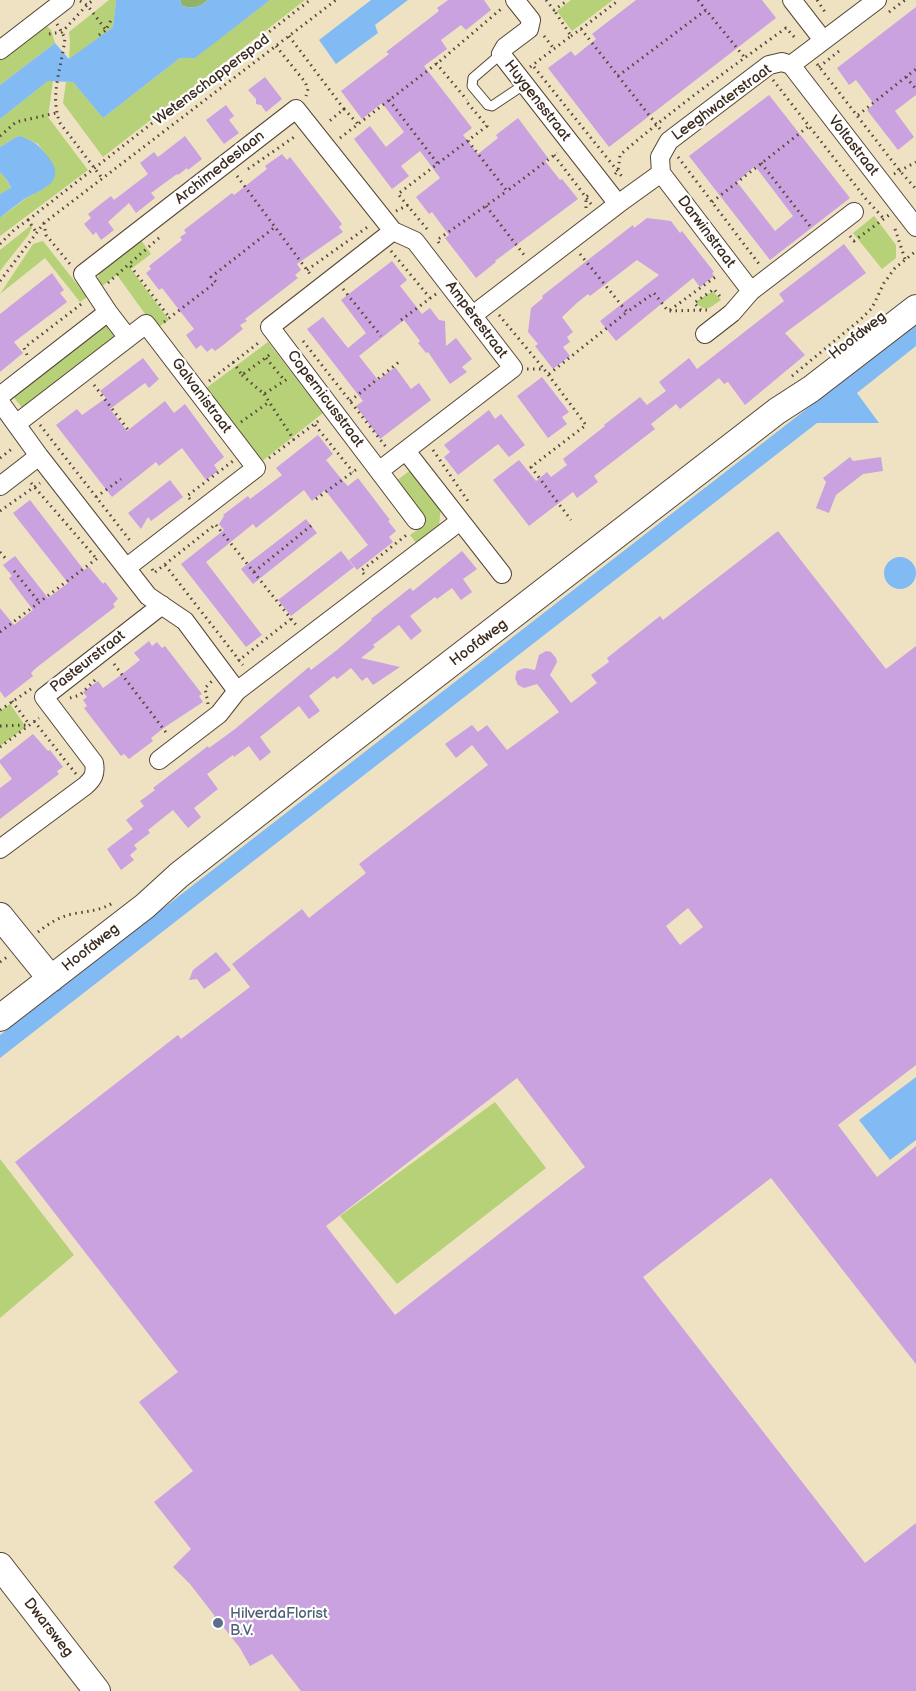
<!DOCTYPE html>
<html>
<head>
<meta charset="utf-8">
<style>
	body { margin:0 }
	canvas { display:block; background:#eee2c3 }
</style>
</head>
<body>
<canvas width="916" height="1691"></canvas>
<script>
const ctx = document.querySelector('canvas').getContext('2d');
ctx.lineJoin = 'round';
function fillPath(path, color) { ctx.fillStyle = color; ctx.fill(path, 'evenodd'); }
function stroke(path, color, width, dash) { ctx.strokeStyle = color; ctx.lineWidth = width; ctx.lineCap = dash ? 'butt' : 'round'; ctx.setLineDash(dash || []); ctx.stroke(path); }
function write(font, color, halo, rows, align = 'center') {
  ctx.font = font + ' "Balsamiq Sans",sans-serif'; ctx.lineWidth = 4.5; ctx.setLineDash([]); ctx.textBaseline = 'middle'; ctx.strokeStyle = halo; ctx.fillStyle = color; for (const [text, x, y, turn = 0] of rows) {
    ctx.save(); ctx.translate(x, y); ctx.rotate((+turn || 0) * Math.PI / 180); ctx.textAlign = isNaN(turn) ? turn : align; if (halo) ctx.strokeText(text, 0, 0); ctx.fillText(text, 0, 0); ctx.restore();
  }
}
const green = new Path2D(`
	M109,0H116L113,27L69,60L70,42L69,32Z
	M270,0H305L103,157L63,103L66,82H73L103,118L180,58L195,57Z
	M571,0H613L572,31L557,11Z
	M45,24L51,30L55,43L0,85V58Z
	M48,81H53L48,117L88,170L0,236V218L25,199L46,187L45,153L38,144L20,136L16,137L0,147V119Z
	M0,172L7,180L11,189L0,194Z
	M874,216L896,245V258L882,269L853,233Z
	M34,223L29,234L0,271V250Z
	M140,239L151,254L131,269L169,320L156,329L117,275L102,286L98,278L102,267Z
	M43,241L87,297L80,302L45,258L0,294L33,244Z
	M713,291L721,300C709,308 707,313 695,302Z
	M106,325L117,339L23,409L12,395Z
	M268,342L323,413L261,462L205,389Z
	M412,469L441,507L439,526L417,544L410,535L424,525L422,516L396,481Z
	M10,704L26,727L0,746V711Z
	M495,1102L546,1168L397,1284L340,1216Z
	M0,1159L74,1255L0,1318Z`);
const forest = new Path2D(`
	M180,0H208C200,7 193,9 182,6Z`);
const water = new Path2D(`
	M116,0H180L182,6C193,9 200,7 208,0H270L195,58H180L103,118L73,82L48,81L0,119V85L55,43L69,59L113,27Z
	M371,0H408L375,25L378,33L336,64L319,40Z
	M20,136C36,142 39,145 49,158C68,183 39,190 23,200C15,206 7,212 0,218V194L11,188L7,180L0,172V147L16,137Z
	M916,324V346L857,393L879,423H817L0,1058V1035Z
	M884 573a16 16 0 1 1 32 0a16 16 0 1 1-32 0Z
	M916,1077V1140L890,1160L859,1120Z`);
const building = new Path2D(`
	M448,0H484L491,10L466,30L461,25L441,40L447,49L424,66L472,128L463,135L478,154L498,138L496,135L518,118L548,158L545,161L560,180L562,179L578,199L495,261L496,262L476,278L445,238L449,235L432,212L429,214L416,197L440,178L420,151L401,166L409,176L392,189L354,139L370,126L386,147L404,132L382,103L362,119L341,91L389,54L386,52L439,11L437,8Z
	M636,0H762L776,18L609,147L548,68L571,51L575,56L596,39L592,34Z
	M916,7V95L895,111L914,137L898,150L867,110L874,104L856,80L849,85L837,68Z
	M265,77L282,99L266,112L261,105L256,104V99L248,90Z
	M769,95L850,198L770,260L689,156ZM755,166L793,216L775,231L737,182Z
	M226,105L234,116L229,120L239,133L224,144L206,120Z
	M185,136L202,159L188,170L187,168L178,175L177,174L151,193L155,198L136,213L129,203L108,222L114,230L101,240L96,232L93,235L84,224L91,218L88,214L111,196L114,200L148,174L140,163L154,152L158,157Z
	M282,154L287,160L290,157L342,224L339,227L343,232L297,264L301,270L295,275L298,278L245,319L247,321L240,325L243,329L222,346L215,351L212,348L207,352L201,345L196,349L186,335L194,329L162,288L159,290L146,273L151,269L149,266L182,240L180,237L186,233L184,230L232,193L234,195L267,169L265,166Z
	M647,218L671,221L680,233L682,231L714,272L712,273L714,276L700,287L693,278L616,341L600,321L659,275L637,260L590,296L588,294L578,302L562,317L573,332L567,337L570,342L563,347L570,356L553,369L535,346L538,344L528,332L531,308L543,298L542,296L593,256L633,225L634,228Z
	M844,244L866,273L785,333L805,355L745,405L728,382L724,384L719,378L680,409L676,404L651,424L655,429L594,476L598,482L577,498L573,492L529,526L493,480L519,460L536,481L547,472L551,477L567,465L563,459L605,426L604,425L640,397L647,405L666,391L659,382L689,358L697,369L784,301L779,294Z
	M392,261L407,280L400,286L422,314L430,308L439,320L445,321L446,346L456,338L472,359L462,367L467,372L450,384L428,352L426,353L418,343L420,341L404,320L359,356L378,380L395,367L411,389L419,383L431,400L380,439L356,406L363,401L307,329L323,317L348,348L366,333L341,300Z
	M52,273L64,290L60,293L67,302L14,342L23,353L0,372V314Z
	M143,358L159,379L149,388L145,383L110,409L127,431L165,401L174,413L185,404L224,457L214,465L218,471L206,480L182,448L159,466L156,462L112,497L56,425L77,409L82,415L106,398L100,391Z
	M542,377L569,412L562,417L567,424L548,438L517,396Z
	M489,410L495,419L501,414L525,445L509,457L498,444L458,475L444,457L450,452L444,445Z
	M318,435L333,454L326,460L343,481L348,486L358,478L390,520L388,521L396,531L389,537L393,542L357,570L349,560L368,545L325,490L312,501L304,490L256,528L253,524L206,562L262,635L246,647L181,564L224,530L219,524L224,516L223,515L248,496L250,499L282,475L276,468Z
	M850,457L853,461L881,457L883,471L863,474L836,495L829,513L816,508L826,482L823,478Z
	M170,480L183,497L151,521L148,517L141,529L128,513Z
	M30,500L84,570L89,567L103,584L105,582L118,599L113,604L115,607L36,668L31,673L33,676L5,698L0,691V608L14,625L33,610L9,578L12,576L3,565L15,556L48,598L68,583L13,513Z
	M306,519L317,533L253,584L241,569Z
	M778,531L886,669L916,646V1065L838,1125L877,1177L916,1146V1364L771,1178L643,1277L865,1563L916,1523V1691H301L272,1654L250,1666L240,1648L221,1624H214V1615L190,1584L173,1567L191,1549L154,1502L193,1471L139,1402L178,1372L15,1162L178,1035L181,1039L250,987L232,964L302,909L309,918L366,873L359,864L488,765L472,745L456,758L445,744L472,725L478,732L487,725L507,750L559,712L537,684L524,688L518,685L515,678L517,671L525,668L535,670L539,655L546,651L551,652L556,658L557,662L550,675L571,703L597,683L591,675L609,662L607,658L660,616L663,620ZM688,908L703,927L680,945L666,926ZM517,1078L585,1167L395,1315L326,1226Z
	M341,551L354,567L291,616L278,600Z
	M462,551L477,569L463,579L472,592L461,600L452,588L437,599L435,597L410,616L422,631L411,640L399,625L373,645L375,647L361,658L400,667L373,685L367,677L362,681L351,668L337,679L334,676L309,696L320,711L309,719L299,706L260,737L271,752L260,761L249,746L234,757L233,755L207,774L218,789L194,808L201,817L188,828L173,810L148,830L150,833L134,845L137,849L130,855L134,860L121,870L107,849L133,829L126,820L144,806L140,801L155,790L153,788L208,746L209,748L235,729L309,667L311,670L337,650L372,620L371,619L410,588L413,591Z
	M149,641L152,646L157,642L162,648L165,646L202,694L199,696L203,702L165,727L151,738L153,741L129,759L124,754L121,756L84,708L87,706L83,700L87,697L83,692L98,681L103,688L121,675L140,660L134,653Z
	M33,734L48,751L50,750L63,767L57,771L59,774L0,819V788L12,779L0,763V760Z
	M216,952L231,970L204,989L197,979L189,980L193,970Z`);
const path = new Path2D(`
	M546,0L554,10L568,0
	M698,0L706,10
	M817,0L827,15
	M80,1L87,5L93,0
	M889,12L905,0
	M57,24L65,38C62,67 49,95 60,123L102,178
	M581,29L619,0
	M49,34L62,32L87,5L106,30L111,20
	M99,35L106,30
	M289,36L344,109L327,123
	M544,36L554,49
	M571,36L581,29L660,129
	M276,46L305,82L308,89L306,96
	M436,63L467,100
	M817,64L900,171L916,189
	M530,67L571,36L554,10
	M534,67L624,179
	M819,67L839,51
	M618,76L706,10L745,58
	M906,77L916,89
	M773,80L866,199L884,219
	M389,100L438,164
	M344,109L358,124
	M858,115L916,69
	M0,136L16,122L56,113
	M340,138L440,61L501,9
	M468,141L507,191L557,153
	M554,155L591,204
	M678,157L759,264
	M761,163L810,226
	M248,169L297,135
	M615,174L618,171L620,155C673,109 729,69 786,28L797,40
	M894,174L916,162
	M237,176L310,274
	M712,202L809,126
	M486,206L525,256
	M586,208V197L591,193
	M396,211L408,205
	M28,220L310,0
	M44,223L46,235L70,264
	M427,229L398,194L487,126L466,101
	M895,229L905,259
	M850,236L854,241L889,215
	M159,238L129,264L169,317
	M439,243L437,240L507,191
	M0,244L14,230L28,220L36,232
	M391,251L430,298
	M580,254L627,312L654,293L668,311L708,310
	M307,270L369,226
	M0,281L44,223L336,0
	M108,283L129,264
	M343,289L381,336
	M670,310L718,275
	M701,310L694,303L714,289L722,299
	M499,315L544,369
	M401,320L436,294
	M164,322L216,282L211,277L275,227
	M303,341L386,447
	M27,355L24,348L84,302
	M266,358L285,381
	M233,362L242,375L272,353
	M527,369H544L586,425L531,467L571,520
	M549,374L627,312
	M242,375L264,394L289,378
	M792,376L861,319L872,308L884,283L895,268L916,251
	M209,381L261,341
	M94,385L129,431
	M264,394L294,440
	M350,401L399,362
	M241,422L269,402
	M40,425L132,543
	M315,425L353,472
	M433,450L470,504
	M0,458L13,448
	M269,458L321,419
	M31,483L95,557
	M96,497L121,479
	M190,499L187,496L233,461
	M316,499L357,469
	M0,511L40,483
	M216,525L296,625
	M0,552L7,560
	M165,565L243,665
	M152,569L154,573L216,524
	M14,571L39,602
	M254,572L312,525
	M364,574L361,571L409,533
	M0,632L99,557
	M238,661L291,619
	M114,664L168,735
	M70,698L80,695L98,677
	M12,701L29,724
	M208,704L205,688L212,681
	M0,710L31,689
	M34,721L76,774
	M0,726L28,725
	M0,747L39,718
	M38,932C48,924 59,917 72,914C87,911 101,911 114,902
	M0,962L7,957`);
const lane = new Path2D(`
	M501,54L473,78L472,86L488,105L492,106L525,84`);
const street = new Path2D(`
	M515,0L531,20L529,29L505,47L501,54L618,204
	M792,0L823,40
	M0,50L65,0
	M791,65L916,227
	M661,173L751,291
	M393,231L270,327L416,520
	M473,315L618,204L661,173L660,157L669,141L769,65L782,62L791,65L877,0
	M705,334L732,313L751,291L854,212
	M128,338L108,312L83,274L296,109L393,231L415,241L513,368L379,471
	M0,396L108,312
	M0,402L39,456L0,486
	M16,424L146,324L152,332L256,468L126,568
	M406,451L502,574
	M39,456L148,596L185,621L237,691
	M159,760L219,714L237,691L460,521
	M0,849L85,786C93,779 96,774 94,763L44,697L162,605`);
const secondary = new Path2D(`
	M0,916L51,979
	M0,1018L145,906L179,875L336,752L777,411L811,389L916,308
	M0,1566L97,1691`);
const markers = [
	[218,1623,6,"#5c6f8a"]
];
const streetNames = [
	["Wetenschapperspad",212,80,-37],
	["Huygensstraat",537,101,52],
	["Leeghwaterstraat",722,103,-36],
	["Voltastraat",853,146,52],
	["Archimedeslaan",220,168,-38],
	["Darwinstraat",706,232,53],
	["Ampèrestraat",476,320,53],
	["Hoofdweg",858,336,-38],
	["Galvanistraat",201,396,53],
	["Copernicusstraat",325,399,53],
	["Hoofdweg",479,643,-37],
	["Pasteurstraat",88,662,-38],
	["Hoofdweg",91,948,-38],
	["Dwarsweg",48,1628,52]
];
const serviceNames = [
	["HilverdaFlorist",230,1614],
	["B.V.",230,1631]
];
fillPath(green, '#b6d177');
fillPath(forest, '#90b368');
fillPath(water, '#82bbf3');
fillPath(building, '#c9a2df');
stroke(lane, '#564637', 11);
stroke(street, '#564637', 20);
stroke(secondary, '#564637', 28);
stroke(path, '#564637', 3, [1.5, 4.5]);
stroke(lane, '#fff', 9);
stroke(street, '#fff', 18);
stroke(secondary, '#fff', 26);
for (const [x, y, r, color] of markers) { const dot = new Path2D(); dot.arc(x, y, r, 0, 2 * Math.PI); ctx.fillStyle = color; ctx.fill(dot); stroke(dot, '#fff', 2); }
write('15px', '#3b2a1e', '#fff', streetNames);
write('15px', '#4e5e75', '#fff', serviceNames, 'left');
</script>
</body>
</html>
